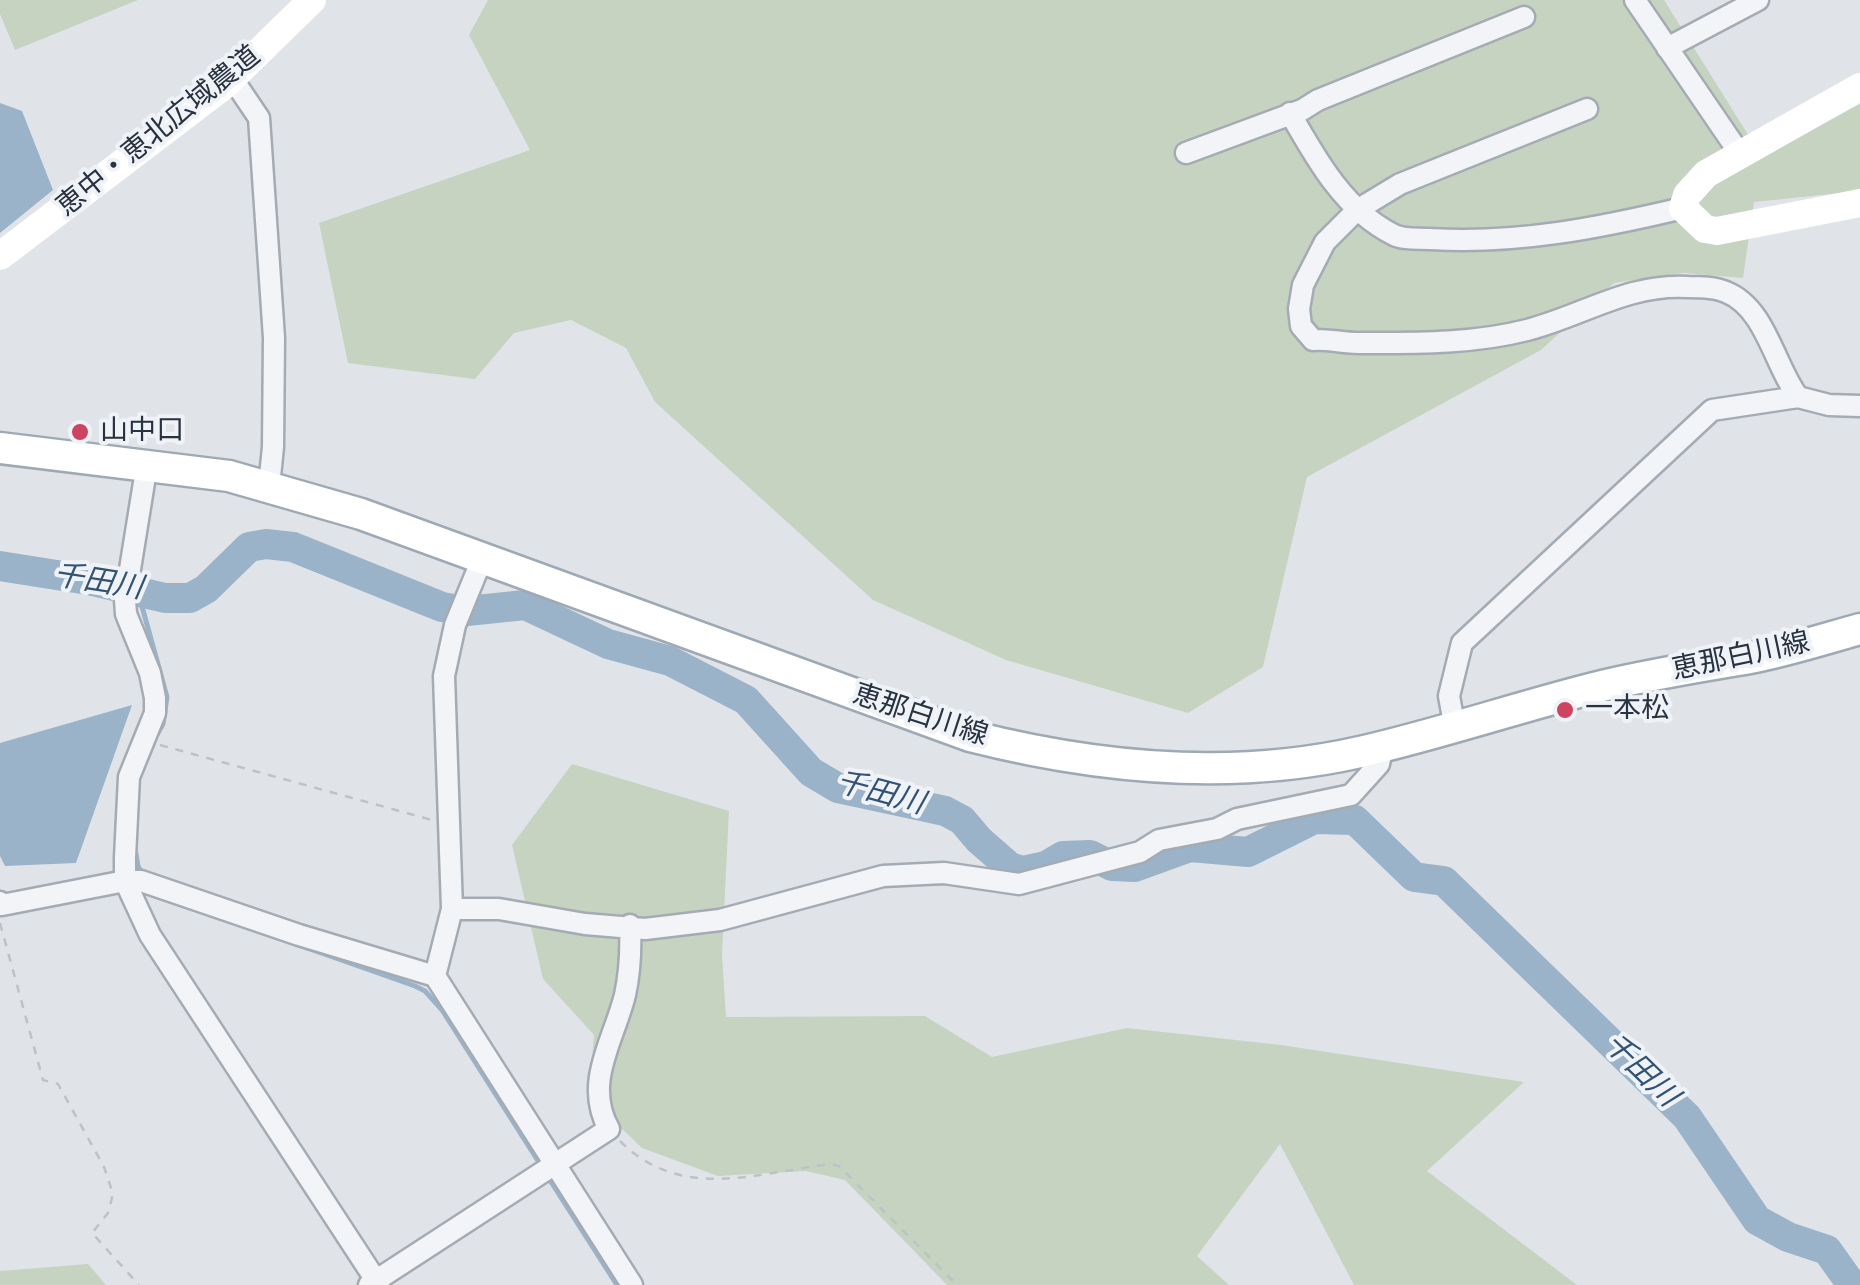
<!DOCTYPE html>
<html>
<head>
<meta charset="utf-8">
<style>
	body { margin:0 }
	canvas { display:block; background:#e0e4e9 }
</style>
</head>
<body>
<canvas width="1860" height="1285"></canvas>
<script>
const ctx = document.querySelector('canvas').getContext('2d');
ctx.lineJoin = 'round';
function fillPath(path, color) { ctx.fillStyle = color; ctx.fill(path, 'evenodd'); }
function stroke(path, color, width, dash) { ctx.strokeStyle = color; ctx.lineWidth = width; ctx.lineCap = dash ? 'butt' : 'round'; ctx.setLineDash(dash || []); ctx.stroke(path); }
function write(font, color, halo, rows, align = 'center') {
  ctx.font = font + ' "DejaVu Sans","Noto Sans JP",sans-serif'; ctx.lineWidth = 8; ctx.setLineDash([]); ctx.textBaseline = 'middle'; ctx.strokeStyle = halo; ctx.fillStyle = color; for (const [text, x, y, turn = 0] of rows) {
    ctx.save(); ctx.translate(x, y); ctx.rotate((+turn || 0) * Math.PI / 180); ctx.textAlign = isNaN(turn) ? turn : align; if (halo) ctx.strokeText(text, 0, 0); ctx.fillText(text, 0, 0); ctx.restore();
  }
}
const green = new Path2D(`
	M0,0H138L15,50L0,14Z
	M488,0H1664L1762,157L1860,104V191L1754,202L1743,278L1683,273L1614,283L1541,350L1307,477L1263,667L1188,713L1006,660L873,600L655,402L626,348L571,320L514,333L475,379L348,363L319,223L530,150L469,35Z
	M572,764L729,811L722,954L726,1017L925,1016L992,1057L1127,1028L1281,1045L1524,1082L1427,1171L1577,1285H1354L1280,1144L1197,1256L1229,1285H947L845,1180L806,1171L718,1176L642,1148L589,1097L594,1035L543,979L512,845Z
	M88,1264L106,1285H0V1271Z`);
const water = new Path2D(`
	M0,103L22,111L53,190L0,233Z
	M132,705L76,863L5,866L0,856V743Z`);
const stream = new Path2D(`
	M138,592L167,697L163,724L151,745
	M135,848L138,866L143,875
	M293,943L415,986L425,991L442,1010L540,1164
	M546,1174L617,1285`);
const river = new Path2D(`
	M0,566L88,580L165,598H190L206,589L249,547L266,544L293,547L442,607L467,611L525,605L608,644L670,661L746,700L811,772L838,788L945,811L962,820L979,840L1010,867L1023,871L1046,866L1063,856L1090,855L1112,866L1135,867L1190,847L1248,852L1314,819L1355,820L1414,877L1444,881L1687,1117L1757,1220L1788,1237L1827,1250L1852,1285`);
const path = new Path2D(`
	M160,745L432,820
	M0,923L43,1080L58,1084L104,1167L113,1194L108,1213L92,1233L139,1285
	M620,1141C681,1202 756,1173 830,1164L839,1166L957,1285`);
const street = new Path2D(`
	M1635,0L1740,154
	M1667,48L1758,0
	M232,78L259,118L274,338L273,447L269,486
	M1587,109L1400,184L1357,210L1325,242L1303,285L1299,309L1301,326L1313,340C1328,339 1343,343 1358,343C1414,343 1473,344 1527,330C1582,316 1629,283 1688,287C1701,287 1715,287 1726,292C1766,308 1774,365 1798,397
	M1290,113C1316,159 1345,211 1394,235C1404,240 1420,238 1431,239C1518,244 1599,228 1683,208
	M1186,153L1302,110L1318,100L1524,17
	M147,464L125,600L126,614L150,673L155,698V713L129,777L125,857V881L150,935L379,1285
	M1455,729L1449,696L1462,643L1712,410L1798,397L1829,405L1860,406
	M0,902L2,905L125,881H141L299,935L435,976L632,1285
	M452,909H499L585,924L645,929L720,920L883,876L944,873L1019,884L1140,852L1159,840L1217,829L1237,819L1351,795L1379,764L1383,745
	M435,976L452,909L444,676L455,625L482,559
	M369,1285L609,1129C583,1083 614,1040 625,995C630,972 631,948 630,925`);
const secondary = new Path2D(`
	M1860,87L1706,174L1687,195L1683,208L1705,229L1717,231L1860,203
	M0,256L226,84L312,0`);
const primary = new Path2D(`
	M0,448L229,476L361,514L970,736C1096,768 1232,781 1360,752C1439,734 1515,708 1594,688C1645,675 1698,667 1750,658C1787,651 1824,639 1860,629`);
const markers = [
	[80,432,10,"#ce4460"],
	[1565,710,10,"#ce4460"]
];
const streetNames = [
	["恵中・恵北広域農道",159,132,-39],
	["恵那白川線",1741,657,-12],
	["恵那白川線",920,716,18]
];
const poiNames = [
	["山中口",100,432],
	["一本松",1585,710]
];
const waterNames = [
	["千田川",98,583,9],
	["千田川",880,794,15],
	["千田川",1640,1071,44]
];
fillPath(green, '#c6d3c1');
fillPath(water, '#9ab3c9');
stroke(stream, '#9ab3c9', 5);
stroke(river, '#9ab3c9', 30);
stroke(street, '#a5abb3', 25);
stroke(primary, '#9fa9b4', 35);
stroke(path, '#bdc2c7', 2.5, [8, 8]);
stroke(street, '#f2f4f7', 20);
stroke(secondary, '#fff', 28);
stroke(primary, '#fff', 30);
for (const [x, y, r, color] of markers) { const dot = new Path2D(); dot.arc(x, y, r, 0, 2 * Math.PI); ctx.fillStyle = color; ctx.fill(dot); stroke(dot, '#eff2f6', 4); }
write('28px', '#283240', '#eff2f6', streetNames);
write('28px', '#283240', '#eff2f6', poiNames, 'left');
write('italic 30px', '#325374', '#eff2f6', waterNames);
</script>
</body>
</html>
